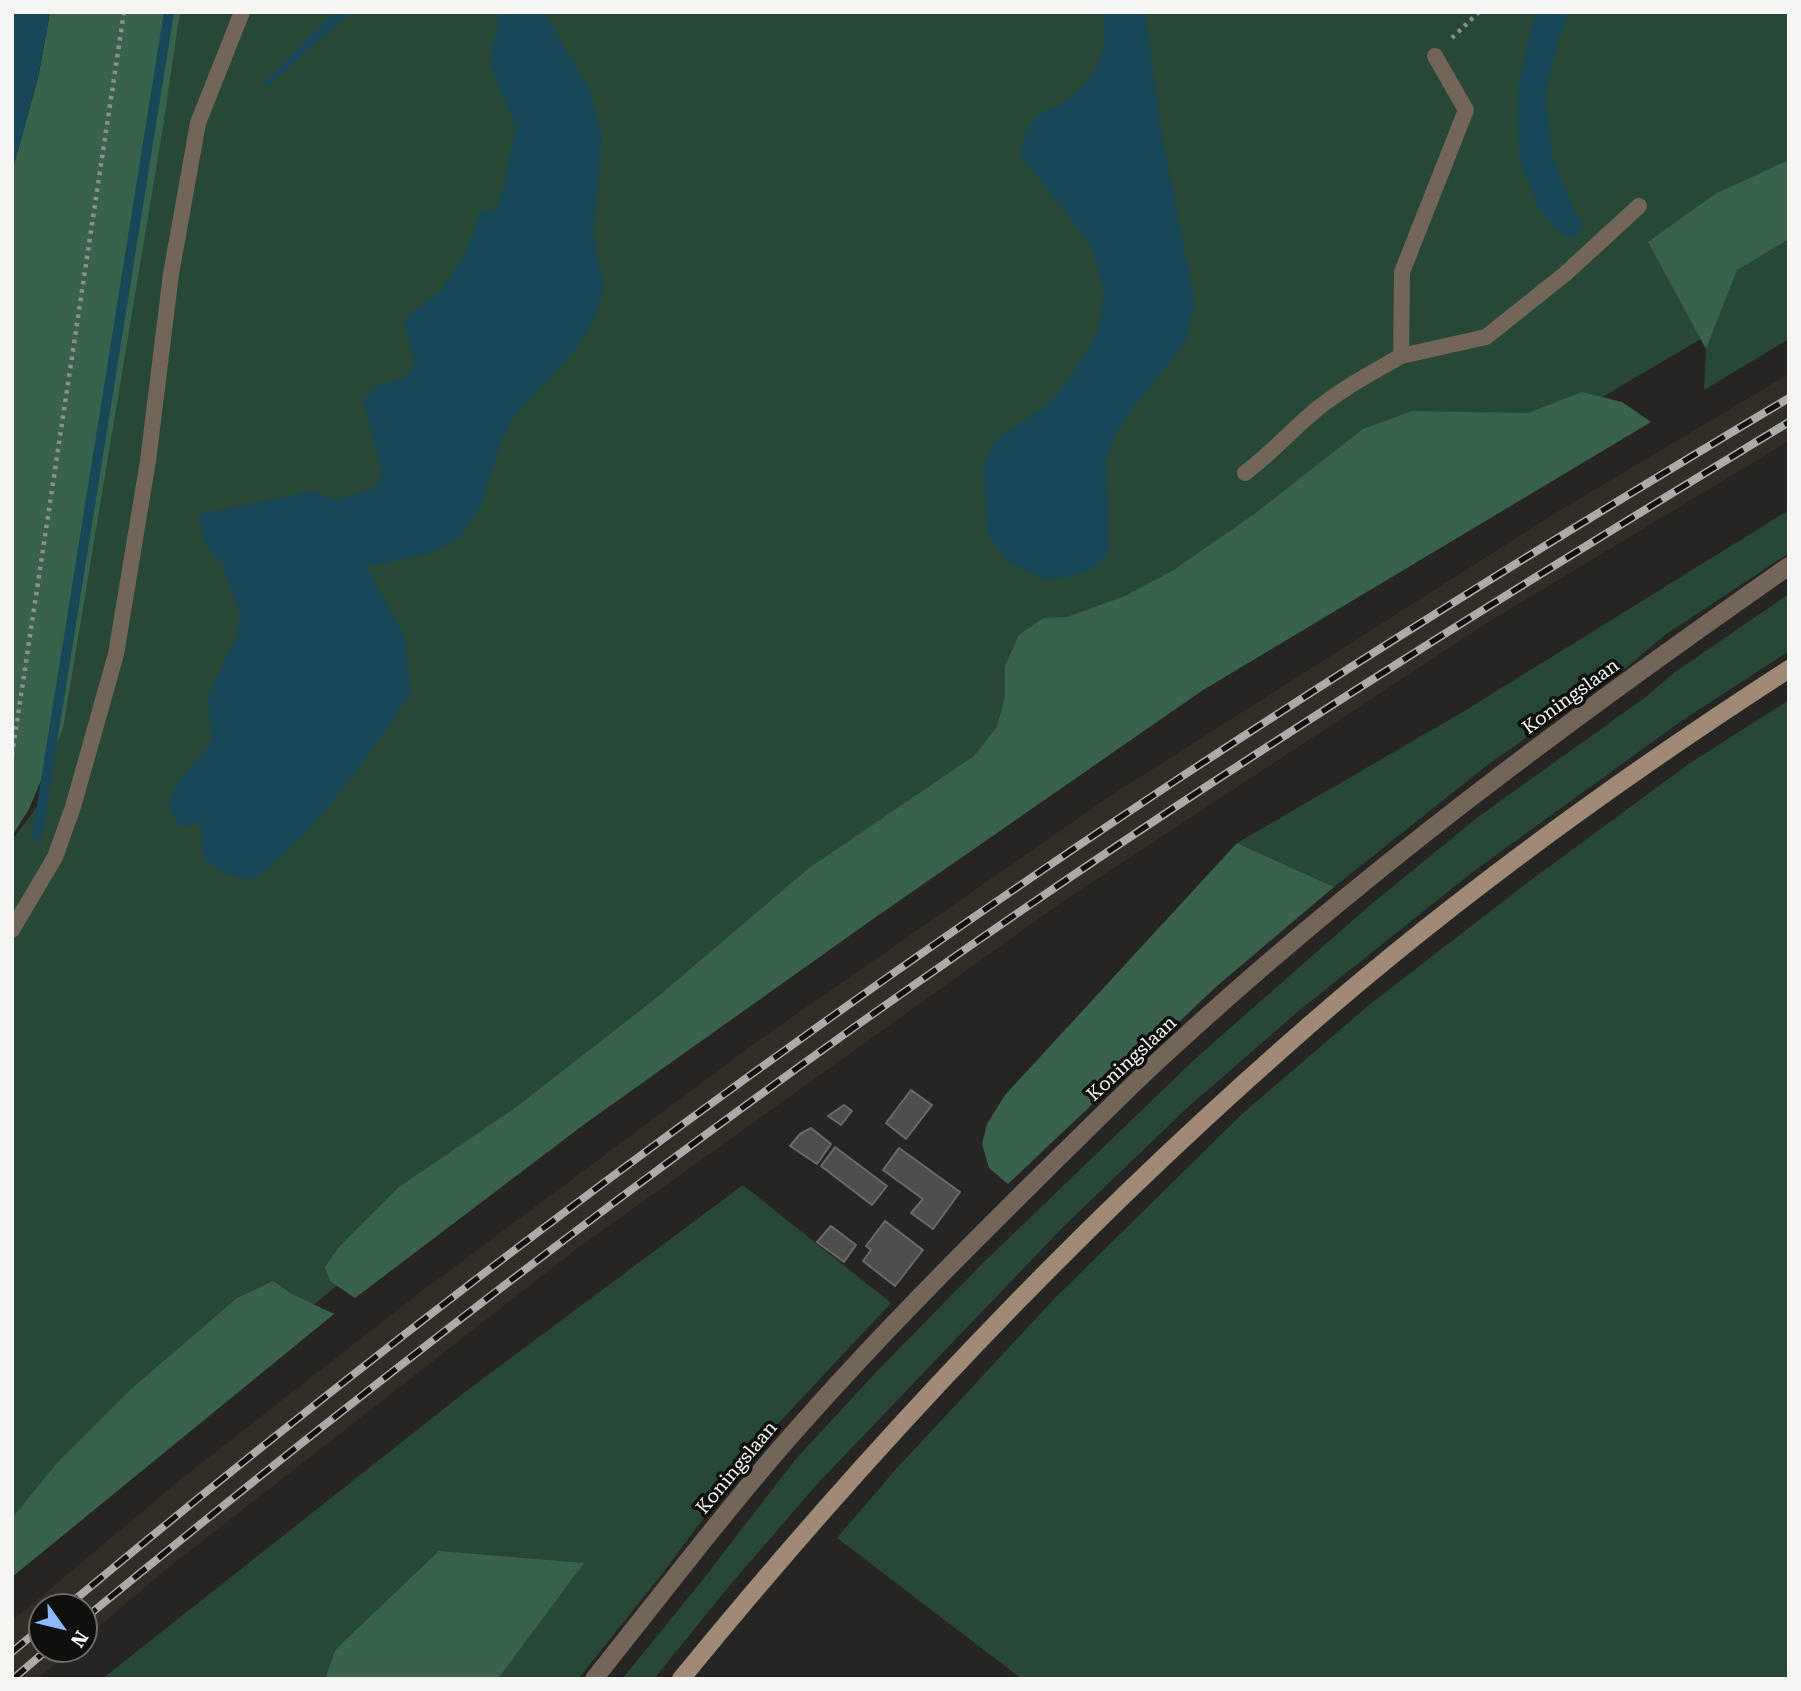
<!DOCTYPE html>
<html>
<head>
<meta charset="utf-8">
<style>
	body { margin:0 }
	#map { position:relative; width:1801px; height:1691px; overflow:hidden; background:#272523; font-family:"Roboto Serif",serif }
	canvas { display:block }
	.frame { position:absolute; inset:0; border:14px solid #f5f5f3; pointer-events:none }
	.north { position:absolute; left:28px; top:1593px; width:70px; height:70px; box-sizing:border-box; background:#0f0f0e; border:2px solid #6b6b6a; border-radius:50%; rotate:124deg; font-size:19px; font-weight:700; line-height:28px; text-align:center; color:#f5f5f3 }
	.north::after { content:''; display:block; margin:auto; width:24px; height:32px; background:#8cb9fc; clip-path:polygon(50% 0,100% 100%,50% 72%,0 100%) }
</style>
</head>
<body>
<div id="map">
<canvas width="1801" height="1691"></canvas>
<div class="frame"></div>
<div class="north">N</div>
</div>
<script>
const ctx = document.querySelector('canvas').getContext('2d');
ctx.lineJoin = 'round';
function fillPath(path, color) { ctx.fillStyle = color; ctx.fill(path, 'evenodd'); }
function stroke(path, color, width, dash) { ctx.strokeStyle = color; ctx.lineWidth = width; ctx.lineCap = dash ? 'butt' : 'round'; ctx.setLineDash(dash || []); ctx.stroke(path); }
function write(font, color, halo, rows, align = 'center') {
  ctx.font = font + ' "Roboto Serif",serif'; ctx.lineWidth = 7; ctx.setLineDash([]); ctx.textBaseline = 'middle'; ctx.strokeStyle = halo; ctx.fillStyle = color; for (const [text, x, y, turn = 0] of rows) {
    ctx.save(); ctx.translate(x, y); ctx.rotate((+turn || 0) * Math.PI / 180); ctx.textAlign = isNaN(turn) ? turn : align; if (halo) ctx.strokeText(text, 0, 0); ctx.fillText(text, 0, 0); ctx.restore();
  }
}
const built = new Path2D(`
	M1789,374V441L1490,621L1062,902L574,1251L168,1568L84,1639V1607H42V1649H73L37,1679H12V1621L186,1475L418,1294L755,1043L1107,798L1557,512Z`);
const green = new Path2D(`
	M173,12H1789V339L1704,390L1706,349L1711,333L1201,633L561,1099L12,1556V840L39,804Z
	M1789,510V553L1665,635L1621,672L1490,763L1334,887L1237,843L1461,713Z
	M1789,594V651L1680,722L1474,871L1301,1009L1187,1108L1064,1226L819,1482L730,1585L654,1679H622L697,1587L795,1460L878,1370L983,1263L1196,1058L1369,906L1478,817L1647,696L1675,672Z
	M1789,700V1679H1022L837,1538L897,1468L1055,1298L1242,1114L1369,1005L1523,886L1690,763Z
	M743,1185L891,1303L759,1444L662,1574L578,1679H498L583,1564L335,1649L325,1679H102L465,1392Z`);
const forest = new Path2D(`
	M50,12H180L163,127L63,728L29,809L12,836V172L38,78Z
	M1789,160V239L1737,270L1706,349L1648,242L1715,194Z
	M1582,392L1622,402L1651,422L1203,690L873,919L586,1123L355,1298L330,1281L325,1267L339,1247L399,1187L515,1108L655,999L809,868L974,756L997,727L1005,696V666L1019,635L1043,618L1067,617L1125,596L1172,571L1253,515L1363,429L1412,411L1528,413Z
	M1237,843L1334,887L1218,985L1008,1184L989,1168L982,1144L987,1124L1005,1095Z
	M273,1281L290,1293L334,1314L12,1577V1518L57,1463L130,1390L237,1298Z
	M439,1551L584,1563L498,1679H325L335,1650Z`);
const water = new Path2D(`
	M12,12H50L38,78L12,172Z
	M334,12H351L270,84L261,86Z
	M496,12H544L590,91L602,139L593,235L604,289L593,324L565,362L517,412L502,438L481,505L461,536L434,552L381,564L366,565L404,636L411,693C364,762 320,828 253,880L220,871L204,860L200,821L189,827L177,824L169,805L177,784L213,740L207,698L236,637L240,614L223,566L205,544L198,515L314,491L334,500L375,488L382,471L363,401L374,386L404,379L415,365L404,320L441,290L467,252L480,212L498,210L516,129L490,62L499,18Z
	M1103,12H1145L1162,136L1195,302L1186,340L1117,430L1106,459L1109,554L1095,567L1067,577L1045,580L1006,560L988,534L983,464L996,440L1047,405L1073,374L1098,332L1104,294L1092,246L1020,155C1022,144 1024,133 1030,124C1034,116 1048,111 1057,106C1093,85 1110,55 1103,12Z
	M1535,12H1568L1556,48L1545,96L1552,154L1571,204L1583,225L1577,237L1564,236L1539,209L1519,157L1518,90Z`);
const stream = new Path2D(`
	M37,836L169,12`);
const building = new Path2D(`
	M911,1090L932,1105L906,1139L886,1123Z
	M844,1105L852,1111L841,1125L828,1116Z
	M811,1128L831,1144L817,1164L790,1146L800,1134Z
	M835,1147L887,1186L872,1205L821,1166Z
	M899,1148L960,1192L933,1229L911,1213L923,1199L883,1170Z
	M885,1221L923,1250L895,1286L863,1261L871,1250L866,1246Z
	M831,1226L856,1245L844,1262L817,1242Z`);
const path = new Path2D(`
	M1452,38L1479,12
	M12,755L124,12`);
const lane = new Path2D(`
	M1401,356L1486,337L1565,274L1639,206
	M1245,473C1269,455 1288,434 1310,415C1337,391 1370,374 1401,356L1402,272L1466,110L1435,56
	M12,930L55,857L73,807L116,654L148,461L171,274L198,123L242,12`);
const street = new Path2D(`
	M594,1679C666,1589 736,1496 813,1411C888,1327 968,1247 1048,1168C1085,1132 1122,1094 1160,1059C1355,878 1571,718 1789,566`);
const secondary = new Path2D(`
	M681,1679C864,1455 1064,1242 1281,1050C1439,909 1611,784 1789,669`);
const rail = new Path2D(`
	M66,1607C421,1311 793,1034 1178,779C1378,647 1583,521 1789,398
	M84,1619C389,1368 702,1129 1028,906C1276,736 1532,578 1789,422
	M12,1652L42,1627
	M13,1679L48,1649`);
const streetNames = [
	["Koningslaan",1571,697,-36],
	["Koningslaan",1132,1059,-43],
	["Koningslaan",737,1468,-50]
];
fillPath(built, '#322d26');
fillPath(green, '#274737');
fillPath(forest, '#39624d');
fillPath(water, '#174759');
stroke(stream, '#174759', 10);
fillPath(building, '#504d4d');
stroke(building, '#6d6969', 2);
stroke(path, '#8f8e8c', 4.5, [3.5, 5]);
stroke(lane, '#746559', 16);
stroke(street, '#746559', 18);
stroke(secondary, '#a08975', 18);
stroke(rail, '#acaba9', 8);
stroke(rail, '#0f0f0e', 5, [16]);
write('19px', '#f5f5f3', '#0f0f0e', streetNames);
</script>
</body>
</html>
